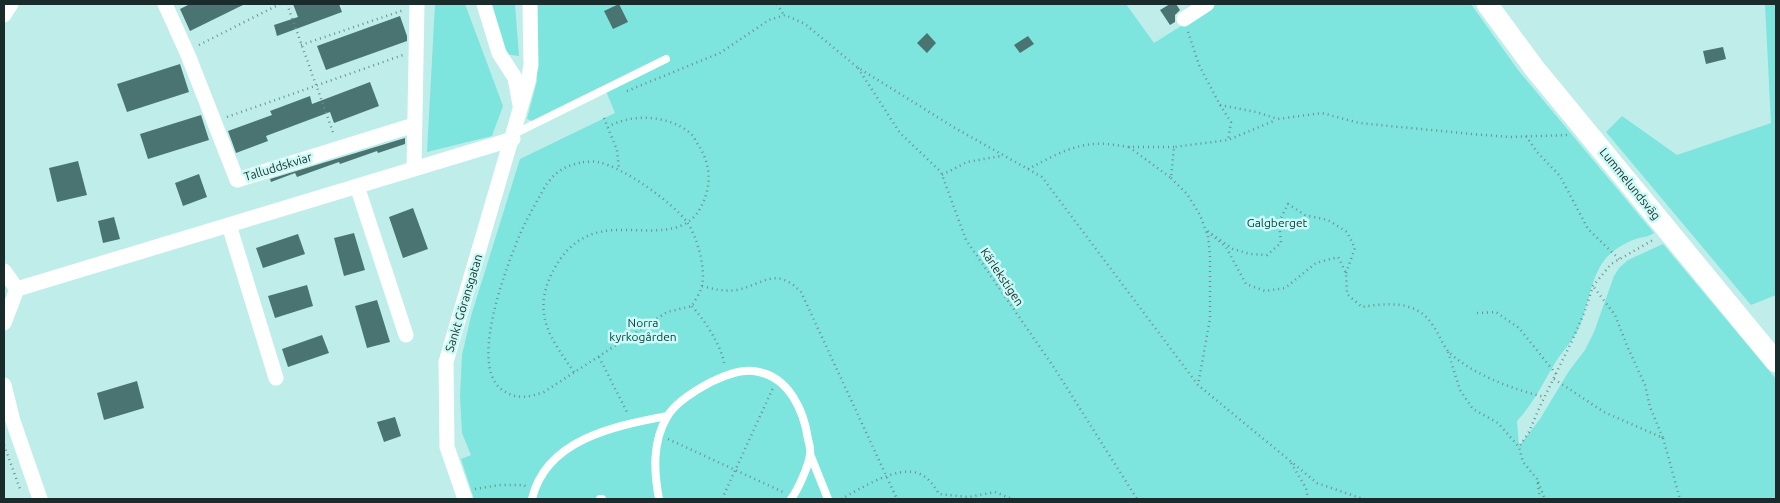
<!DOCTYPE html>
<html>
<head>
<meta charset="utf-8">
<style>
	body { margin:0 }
	#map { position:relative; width:1780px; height:503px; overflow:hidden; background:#bfeeea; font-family:Ubuntu,sans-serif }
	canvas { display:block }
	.frame { position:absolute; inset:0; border:5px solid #192b2a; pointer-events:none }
</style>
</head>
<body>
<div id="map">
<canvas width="1780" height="503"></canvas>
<div class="frame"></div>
</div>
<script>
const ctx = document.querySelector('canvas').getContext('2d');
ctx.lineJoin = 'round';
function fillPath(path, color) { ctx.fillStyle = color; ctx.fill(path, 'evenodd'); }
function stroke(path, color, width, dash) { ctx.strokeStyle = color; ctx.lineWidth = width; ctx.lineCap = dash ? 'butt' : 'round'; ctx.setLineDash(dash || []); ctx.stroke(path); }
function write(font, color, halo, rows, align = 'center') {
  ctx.font = font + ' Ubuntu,sans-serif'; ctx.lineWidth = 5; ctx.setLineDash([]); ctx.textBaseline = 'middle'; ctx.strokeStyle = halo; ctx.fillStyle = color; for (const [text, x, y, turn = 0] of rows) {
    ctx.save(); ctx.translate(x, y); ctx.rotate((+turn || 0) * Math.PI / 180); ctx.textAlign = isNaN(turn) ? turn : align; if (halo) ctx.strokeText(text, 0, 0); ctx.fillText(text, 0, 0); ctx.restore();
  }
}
const green = new Path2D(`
	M435,4H465L503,106L492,136L427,152Z
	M489,4H515L519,56L504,54Z
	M532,4H1126L1154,43L1216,4H1471L1518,70L1654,233C1648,237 1643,237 1636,239C1626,242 1615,249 1607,257C1591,275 1589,303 1580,325C1574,340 1563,350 1555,363C1543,383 1533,404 1517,421L1519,446L1540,419L1569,371L1585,350L1594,332L1614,276L1619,268L1628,260L1663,244L1776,379V499H474L461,459L471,455L462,433L460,397L462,355L471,316L520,159L615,113L604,86L537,123L527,119L537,81Z
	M1765,4H1776V295L1751,305L1606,132L1622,116L1677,155L1771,123Z`);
const building = new Path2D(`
	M190,4H245L190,31L180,9Z
	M293,4H339L342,12L277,36L274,25L298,17Z
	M619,4L628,22L613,29L604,11Z
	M1170,4H1176L1180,10L1175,15V22L1170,25L1160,10Z
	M400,16L407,36V41L326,70L317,46Z
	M927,33L936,43L927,53L917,43Z
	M1028,36L1034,44L1020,53L1014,45Z
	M1723,47L1726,59L1706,64L1703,51Z
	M180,64L189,92L127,112L117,84Z
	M370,82L379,106L334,123L330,112L266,136L268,141L236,153L228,131L272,115L270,111L310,96L312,104Z
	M201,115L209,140L148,159L140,134Z
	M405,138V144L378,153L377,151L340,164L339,162L297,177L295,173L271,182L270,179Z
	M78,161L87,195L57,202L49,168Z
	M199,174L207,197L183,206L175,183Z
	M413,208L428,249L403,258L389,217Z
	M114,217L120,239L103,243L98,221Z
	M354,233L365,270L344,276L334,238Z
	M298,234L305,254L263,268L256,248Z
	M307,285L313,306L275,318L268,296Z
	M377,300L390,342L367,348L355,306Z
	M322,335L329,353L288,367L282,349Z
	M137,381L144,408L104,420L97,393Z
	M395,417L401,436L384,442L377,422Z`);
const path = new Path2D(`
	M287,4L334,135
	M777,4L784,15
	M1188,32L1199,65L1220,105L1256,112L1278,119L1322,113L1359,123L1472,134L1510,137L1568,135
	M199,45L280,4
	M301,45L404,10
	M858,68L900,133L941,172L966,240L1055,369L1137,499
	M627,91L720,53L769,20L785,15L805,24L857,67L955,128L1042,177L1198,385L1317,483L1363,499
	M1220,105L1231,122L1228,140
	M227,117L403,55
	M604,118L617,150L619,169
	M1526,136L1537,152L1560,176L1588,229L1619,259
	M1174,147H1129L1171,178L1174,147L1228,140L1276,120
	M583,162C588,162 593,161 598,162C623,167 672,202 687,222C697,236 706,269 702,285C701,292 695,300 692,306L667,312L544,392C529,397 518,400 504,391C468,370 504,274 516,244C522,228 530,214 538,199C542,193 545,185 550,180C559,169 569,165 583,162Z
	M1028,169C1046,160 1066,148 1086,145C1100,142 1115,145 1129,147
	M942,175L967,162L1001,156
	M1171,178L1187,194L1200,215L1208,236L1210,255V319L1198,385
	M1346,273L1355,248L1347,232L1328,220L1305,215L1288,204L1279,222L1281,243L1267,255L1250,254L1233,249L1206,230L1226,247L1246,284L1265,291L1285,288L1316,263L1338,257L1346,273L1347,294L1362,307C1386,303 1416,300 1432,324C1440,335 1443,348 1453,356C1479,377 1513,389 1544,397
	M702,286C714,289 724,292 737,290C764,284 776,266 801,292L897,499
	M692,306C707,324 720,343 725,366
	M1477,313L1496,312L1519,328L1556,374
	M1448,352L1460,390L1473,409L1498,423L1519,447
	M599,357L628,414
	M574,372C552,340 532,316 551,275C561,254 576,237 600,232C632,224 682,244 701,207C712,186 711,165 699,146C696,142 694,136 690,133C669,115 631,113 608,127
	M1554,379L1604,412L1663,438L1650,407L1645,385L1628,348L1615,315L1593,286
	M1663,438L1680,499
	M668,439L783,492
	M4,445L20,489
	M1291,463L1306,488L1308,499
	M1538,482L1545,499
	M475,489L499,485H524L526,487
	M722,499L773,388
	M841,499C860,489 898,464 920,474C929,478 934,486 939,494L969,497L995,492L1012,499
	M1540,499L1537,479L1523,462L1519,447L1529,432L1540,406L1572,341L1585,311L1593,286L1611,264L1653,240`);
const service = new Path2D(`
	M514,134L666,59
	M810,454L828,499
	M532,499C546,439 615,426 667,416
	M600,499H602
	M659,499C654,472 652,442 667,417C675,402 696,390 711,382C726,375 742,368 759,372C789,378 804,411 808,439C809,443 811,449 810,454C809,465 798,490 791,499`);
const minor = new Path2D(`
	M165,4L188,55L237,180L414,125
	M484,4L499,53L515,78L520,105
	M4,15L11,4
	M1184,19L1207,4
	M414,169L417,4
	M357,186L406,335
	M229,225L276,378
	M4,271L17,289L513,139
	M4,323L17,289
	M4,385L13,421L40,499
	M465,499L447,447L446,362L528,82L531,65L530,4`);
const secondary = new Path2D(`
	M1487,4L1535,69L1776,362`);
const streetNames = [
	["Talluddskviar",278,167,-17],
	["Lummelundsväg",1630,184,51],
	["Kärlekstigen",1002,277,56],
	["Sankt Göransgatan",464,303,-73]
];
const parkNames = [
	["Galgberget",1277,223],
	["Norra",643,323],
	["kyrkogården",643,337]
];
fillPath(green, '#7de4de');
fillPath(building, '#497471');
stroke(path, '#6e8f8c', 2.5, [1, 4]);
stroke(service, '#fff', 8);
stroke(minor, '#fff', 15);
stroke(secondary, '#fff', 21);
write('12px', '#192b2a', '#ccfbf7', streetNames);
write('12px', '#023b39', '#ccfbf7', parkNames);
</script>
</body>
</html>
